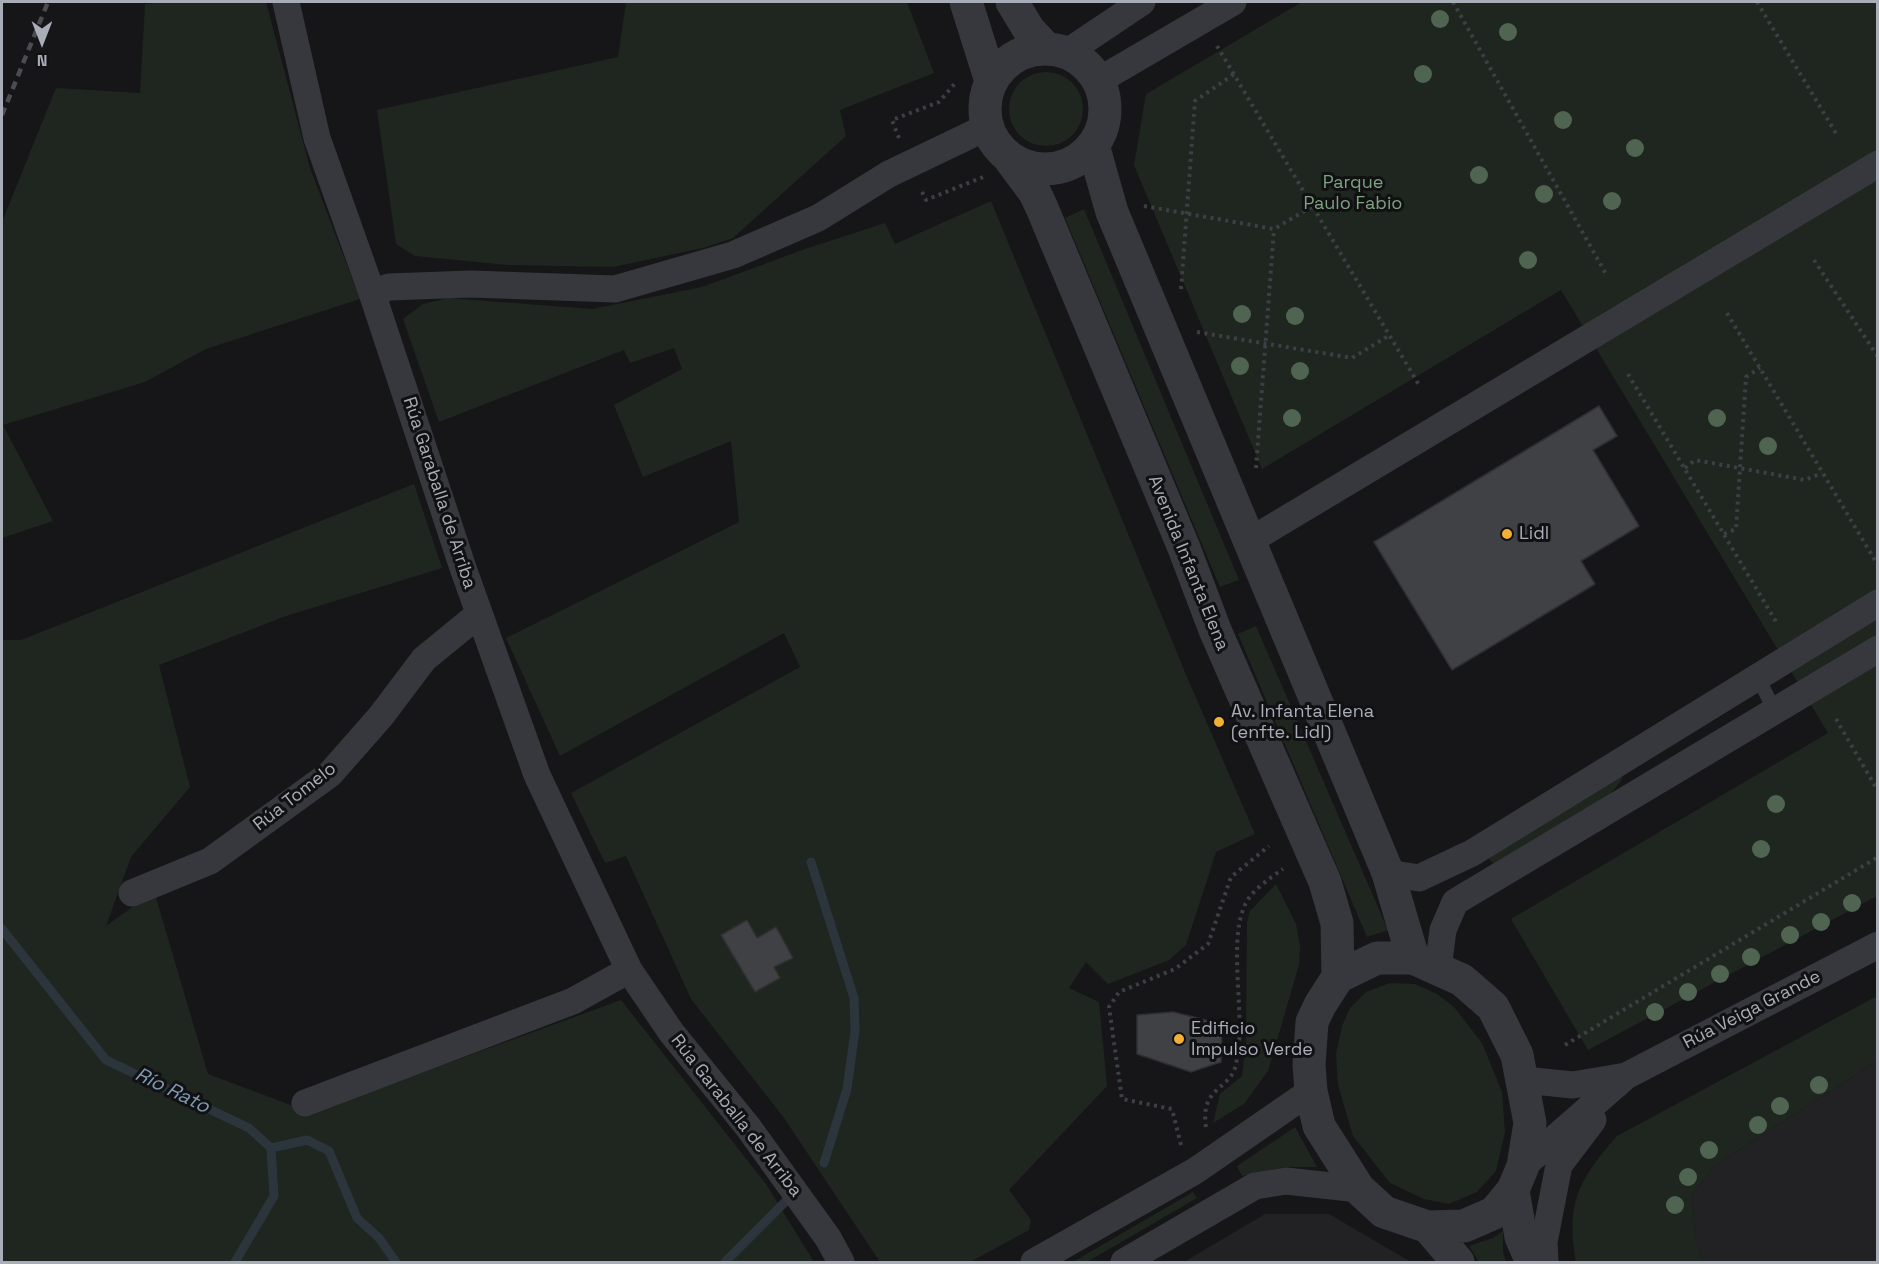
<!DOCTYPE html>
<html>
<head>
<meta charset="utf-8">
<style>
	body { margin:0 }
	#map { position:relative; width:1879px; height:1264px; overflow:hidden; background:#161618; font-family:"Space Grotesk",sans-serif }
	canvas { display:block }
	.frame { position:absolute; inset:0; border:3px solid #a8adb8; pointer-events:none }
	.north { position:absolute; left:12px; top:12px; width:60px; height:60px; -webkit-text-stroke:4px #111113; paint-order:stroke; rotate:180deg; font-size:16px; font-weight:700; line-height:24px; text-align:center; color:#a8adb8 }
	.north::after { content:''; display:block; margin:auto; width:21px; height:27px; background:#a8adb8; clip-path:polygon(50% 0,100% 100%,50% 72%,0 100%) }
</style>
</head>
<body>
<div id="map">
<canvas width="1879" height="1264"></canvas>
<div class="frame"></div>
<div class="north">N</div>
</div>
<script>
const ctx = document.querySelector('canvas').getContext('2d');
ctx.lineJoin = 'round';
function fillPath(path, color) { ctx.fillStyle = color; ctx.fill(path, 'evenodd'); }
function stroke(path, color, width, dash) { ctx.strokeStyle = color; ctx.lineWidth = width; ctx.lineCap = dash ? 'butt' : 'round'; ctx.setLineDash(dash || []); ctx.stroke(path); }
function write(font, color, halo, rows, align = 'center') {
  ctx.font = font + ' "Space Grotesk",sans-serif'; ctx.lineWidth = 6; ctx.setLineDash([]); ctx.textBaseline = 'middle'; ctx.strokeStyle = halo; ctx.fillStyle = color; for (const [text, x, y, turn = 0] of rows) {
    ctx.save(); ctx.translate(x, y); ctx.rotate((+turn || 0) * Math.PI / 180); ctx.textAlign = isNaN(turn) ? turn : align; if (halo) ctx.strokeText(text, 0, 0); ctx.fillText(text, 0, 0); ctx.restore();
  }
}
const built = new Path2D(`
	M1877,1061V1262H1702L1695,1233L1692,1195L1714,1166Z
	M1265,1214H1329L1411,1262H1184Z`);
const green = new Path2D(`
	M165,2H266L310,168L360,299L206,349L145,382L3,425L53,521L2,538V222L56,88L140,93L145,4Z
	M626,2H907L934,73L840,110L846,136L733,238L703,248L613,267L507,265L415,256L396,244L377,110L618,57Z
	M1302,2H1877V896L1588,1050L1511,919L1828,733L1561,290L1262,469L1134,165L1146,94Z
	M1009 109a37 37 0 1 1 74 0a37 37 0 1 1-74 0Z
	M991,201L1187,677L1255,834L1216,852L1186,945L1169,960L1108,984L1086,962L1069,988L1099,1002L1107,1086L1009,1190L1031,1220L1029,1230L970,1262H880L784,1118L691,999L626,856L605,863L571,793L800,667L784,633L560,756L506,638L739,522L731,441L643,477L614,405L682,369L674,348L630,363L624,350L439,422L403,319L423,304L448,298L592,309L702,287L805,249L885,223L895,244Z
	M1084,209L1239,580L1220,587L1065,218Z
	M414,484L442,568L286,616L159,665L190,787L131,857L106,926L154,891L208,1074L304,1110L421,1073L621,1000L766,1184L814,1262H2V640H21Z
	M1256,626L1388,930L1367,937L1238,634Z
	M1624,772L1621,781L1608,797L1493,864L1486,854Z
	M1276,884L1296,924L1300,946L1299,965L1268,1071L1244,1104L1213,1123L1220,1094L1242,1076L1246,1041L1247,922L1250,911Z
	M1390,983L1415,984L1437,994L1454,1007L1482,1043L1502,1092L1505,1132L1496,1171L1477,1192L1449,1204L1424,1199L1390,1183L1353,1136L1338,1085L1336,1054L1342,1026L1350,1008L1366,992Z
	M1877,996V1061L1714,1166L1692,1195L1695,1233L1702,1262H1576C1565,1204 1579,1179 1617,1136Z
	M1295,1127L1317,1167H1285L1242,1176L1237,1166Z
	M1193,1192L1197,1198L1087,1262H1073Z
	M1503,1231V1252L1506,1262H1479L1469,1246L1493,1238Z`);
const stream = new Path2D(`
	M811,862L854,998L855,1031L847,1089L824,1163
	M2,929L106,1060L249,1128L271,1148L274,1196L235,1262
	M271,1148L307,1140L329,1151L357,1218L379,1238L396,1262
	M725,1262L786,1201`);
const building = new Path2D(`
	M1599,406L1617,436L1593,450L1639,526L1581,561L1595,584L1452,670L1374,542Z
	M747,920L757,938L776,927L793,958L774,967L780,978L755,992L721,935Z
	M1173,1012L1222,1024L1221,1062L1191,1072L1137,1054V1015Z`);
const path = new Path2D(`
	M1453,2L1606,274
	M1757,2L1837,135
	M1217,46L1419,385
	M899,138L892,120L939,102L957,81
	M922,192L926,200L983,177
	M1144,206L1274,229L1313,206
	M1814,260L1878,357
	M1181,289L1195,101L1234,74
	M1727,313L1876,562
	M1197,332L1352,358L1390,335
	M1628,374L1778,625
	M1256,468L1274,229
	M1685,468L1695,460L1805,480L1822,473
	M1724,534L1736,529L1746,377L1760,368
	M1836,719L1878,791
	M1565,1045L1878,857
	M1206,1127C1200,1088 1228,1090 1235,1068C1248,1022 1227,948 1244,907C1250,891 1269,879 1283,869
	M1181,1145L1172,1109L1122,1099L1109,1007L1119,992L1175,969L1208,944L1231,877L1269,846`);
const service = new Path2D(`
	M1758,678L1775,711`);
const minor = new Path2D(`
	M286,2L317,138L372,293L463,568L537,775L629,970L671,1032L748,1127L828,1238L841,1262
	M1066,53L1142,2
	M1098,81L1233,2
	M372,293L389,287L470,284L615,289L733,255L818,218L889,174L987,127
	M1251,540L1878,164
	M1388,873L1419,878L1472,853L1878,603
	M132,893L210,861L330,774L381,716L424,659L479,614
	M1438,969L1443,930L1455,902L1878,649
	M1524,1080L1573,1085L1626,1076
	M305,1103L573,1001L629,970
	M1523,1166L1626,1076L1878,945
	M1034,1262L1195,1171L1311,1091
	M1124,1262L1255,1186L1286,1181L1359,1189
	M1545,1262L1544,1242L1559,1165L1593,1120`);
const tertiary = new Path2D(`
	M966,2L991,81
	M1012,2L1029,30L1047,49
	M985 109a60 60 0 1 1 120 0a60 60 0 1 1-120 0Z
	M1093,145L1112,212L1388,873L1413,958
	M1009,158L1035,193L1042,208L1184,548L1215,630L1325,882L1337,923L1338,977
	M1377,958H1413L1462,980L1493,1007L1517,1055L1530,1123L1523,1166L1513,1190L1494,1213L1464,1226L1428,1227L1384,1212L1359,1189L1319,1126L1311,1091L1309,1065L1312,1022L1320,1005L1338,977Z
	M1513,1190L1521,1237L1532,1262
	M1428,1227L1458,1262`);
const rail = new Path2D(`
	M2,115L48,2`);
const trees = [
	[1440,19],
	[1508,32],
	[1423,74],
	[1563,120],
	[1635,148],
	[1479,175],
	[1544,194],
	[1612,201],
	[1528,260],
	[1242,314],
	[1295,316],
	[1240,366],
	[1300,371],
	[1292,418],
	[1717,418],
	[1768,446],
	[1776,804],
	[1761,849],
	[1852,903],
	[1821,922],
	[1790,935],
	[1751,957],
	[1720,974],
	[1688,992],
	[1655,1012],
	[1819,1085],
	[1780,1106],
	[1758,1125],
	[1709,1150],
	[1688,1177],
	[1675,1205]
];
const markers = [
	[1507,534,6,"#f2b134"],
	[1219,722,6,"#f2b134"],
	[1179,1039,6,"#f2b134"]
];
const parkNames = [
	["Parque",1353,183],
	["Paulo Fabio",1353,204]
];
const streetNames = [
	["Rúa Garaballa de Arriba",439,493,72],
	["Avenida Infanta Elena",1188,563,68],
	["Rúa Tomelo",295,797,-38],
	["Rúa Veiga Grande",1752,1010,-27],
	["Rúa Garaballa de Arriba",736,1116,52]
];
const poiNames = [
	["Lidl",1519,534],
	["Av. Infanta Elena",1231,712],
	["(enfte. Lidl)",1231,733],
	["Edificio",1191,1029],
	["Impulso Verde",1191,1050]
];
const waterNames = [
	["Río Rato",172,1091,26]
];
fillPath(built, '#222225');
fillPath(green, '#1e261f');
stroke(stream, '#2c353c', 9);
fillPath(building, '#404145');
stroke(building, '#303034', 1.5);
stroke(path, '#3d3f44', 4, [3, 4.5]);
stroke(service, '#37383d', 14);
stroke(minor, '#37383d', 27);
stroke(tertiary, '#37383d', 33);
stroke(rail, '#4a4c52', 4.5, [8, 6]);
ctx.fillStyle = '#506452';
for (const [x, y] of trees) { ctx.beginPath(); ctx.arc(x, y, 9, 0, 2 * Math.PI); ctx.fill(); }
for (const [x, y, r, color] of markers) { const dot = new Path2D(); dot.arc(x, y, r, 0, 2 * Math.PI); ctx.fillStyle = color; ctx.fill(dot); stroke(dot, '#111113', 2); }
write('18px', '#7fa381', '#111113', parkNames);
write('18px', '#a8adb8', '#111113', streetNames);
write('18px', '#a8adb8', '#111113', poiNames, 'left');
write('italic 20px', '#7f9bb3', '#111113', waterNames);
</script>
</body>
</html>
